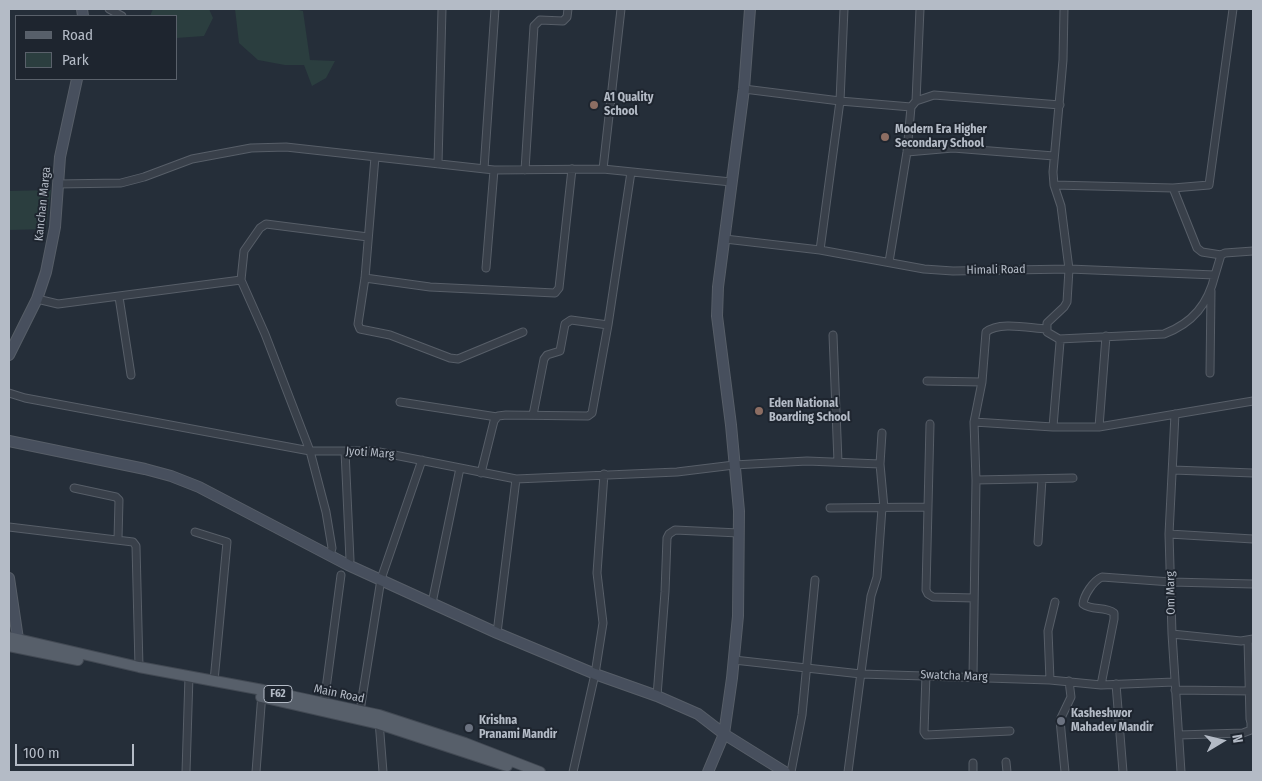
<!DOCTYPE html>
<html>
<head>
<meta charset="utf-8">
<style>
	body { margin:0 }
	#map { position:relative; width:1262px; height:781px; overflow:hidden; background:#252e39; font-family:"Fira Sans Condensed",sans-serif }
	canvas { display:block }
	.frame { position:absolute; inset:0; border:10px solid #b4bbc6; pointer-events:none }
	.legend { position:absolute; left:15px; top:15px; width:162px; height:65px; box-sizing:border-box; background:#1e252f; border:1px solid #5a616b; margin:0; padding:6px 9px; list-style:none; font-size:15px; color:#b4bbc6 }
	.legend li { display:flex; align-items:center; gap:10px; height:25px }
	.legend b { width:25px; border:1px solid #5a616b }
	.north { position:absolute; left:1197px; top:716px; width:50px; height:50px; -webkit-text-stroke:4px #1e252f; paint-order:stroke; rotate:81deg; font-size:14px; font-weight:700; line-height:20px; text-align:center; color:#b4bbc6 }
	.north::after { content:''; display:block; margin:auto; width:18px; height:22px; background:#b4bbc6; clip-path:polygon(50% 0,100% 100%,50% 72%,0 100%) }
	.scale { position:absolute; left:15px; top:744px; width:119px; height:22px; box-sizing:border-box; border:2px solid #b4bbc6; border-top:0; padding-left:6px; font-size:15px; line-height:18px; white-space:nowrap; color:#b4bbc6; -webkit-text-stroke:4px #1e252f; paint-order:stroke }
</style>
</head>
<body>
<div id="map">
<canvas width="1262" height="781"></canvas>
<div class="frame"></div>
<ul class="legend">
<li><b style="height:6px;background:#575f6a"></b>Road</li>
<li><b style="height:14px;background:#2b3e3f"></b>Park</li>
</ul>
<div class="north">N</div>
<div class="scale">100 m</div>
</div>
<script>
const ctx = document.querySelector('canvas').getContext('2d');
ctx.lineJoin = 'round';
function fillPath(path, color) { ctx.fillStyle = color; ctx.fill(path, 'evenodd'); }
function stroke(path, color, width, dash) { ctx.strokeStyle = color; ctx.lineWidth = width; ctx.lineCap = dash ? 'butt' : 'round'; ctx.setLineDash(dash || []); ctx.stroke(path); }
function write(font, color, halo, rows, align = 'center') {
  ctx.font = font + ' "Fira Sans Condensed",sans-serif'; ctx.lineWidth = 4; ctx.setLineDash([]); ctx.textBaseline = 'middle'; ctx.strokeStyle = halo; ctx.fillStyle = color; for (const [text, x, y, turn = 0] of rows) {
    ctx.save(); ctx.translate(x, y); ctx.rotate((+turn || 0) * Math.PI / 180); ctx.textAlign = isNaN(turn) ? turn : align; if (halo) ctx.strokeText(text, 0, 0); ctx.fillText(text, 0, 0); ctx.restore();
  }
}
const green = new Path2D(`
	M153,9H209L213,18L204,36L176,38V16H148H150Z
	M235,9H294L303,11L310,60L335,61L326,78L312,86L304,65H285L258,60L239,43Z
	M51,190L46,229L9,230V191Z`);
const street = new Path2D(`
	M109,9L122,16
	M744,89L840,101L911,107
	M916,101L920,9
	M907,152L953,148L1054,156
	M375,157L365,278L358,324L360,329L390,335L450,358L458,359L523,332
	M438,164L442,9
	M484,169L495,9
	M603,169L621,9
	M525,170L534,26L540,20L563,21L567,17L568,9
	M57,184L121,183L144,177L192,159L251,148L286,147L494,170L603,169L731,182
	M1054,185L1173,188L1209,185L1233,9
	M1173,188L1197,248L1202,252L1221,255
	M725,239L820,250L924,269L953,271L1069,269L1215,275L1221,255L1225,253L1253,251
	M820,250L840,101L844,9
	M889,262L907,152L911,107L916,101L934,95L1060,105
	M486,268L494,170
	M365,278L430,287L555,293L559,288L572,169
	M119,297L131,375
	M37,299L58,304L241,280
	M833,335L838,462
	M1059,339L1164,334C1193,323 1208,304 1215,275
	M1210,373L1211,291
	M927,381L982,382L974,422L976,480L973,677
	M982,382L986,332C999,321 1029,328 1046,329
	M9,393L25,398L310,451H374L516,479L677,472L734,465L807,461L880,464
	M400,402L497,417
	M1175,414L1169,534L1172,634L1181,772
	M533,415L544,359L547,355L560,351L565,324L571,320L608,325
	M974,422L1053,427H1099L1253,401
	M930,424L926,590L928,594L933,597L974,598
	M1053,427L1060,342L1059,339L1047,332V323L1064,307L1067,302L1069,269L1061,206L1054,185L1053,172L1063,60L1064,9
	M1099,427L1106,336
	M882,433L880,464L884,508
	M345,451L350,560L348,565
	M1173,470L1253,473
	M481,473L494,421L498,416L506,415L588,416L592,413L608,325L631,172
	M976,480L1073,478
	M74,488L116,497L119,500L118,539
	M830,508L928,507
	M9,527L133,542L136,546L139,667
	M195,532L227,542L214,681
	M1169,534L1253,539
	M1038,542L1042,479
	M330,555L332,548L326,512L310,451L265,334L241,280L244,251L260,228L266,224L368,237
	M432,603L460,468
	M497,633L516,479
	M1172,634L1241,641L1253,639
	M1248,640L1250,719L1251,723H1253
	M734,660L861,674L1050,680L1101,685L1174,682
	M926,675L924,732L926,735L1010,731
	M1050,680L1048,631L1055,602
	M1116,684L1123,772
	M1101,685L1114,619V613C1105,606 1092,611 1083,604C1084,595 1093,581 1102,577L1171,582L1253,584
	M1175,690L1252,691
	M657,696L665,592L667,538L669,534L675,530L739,533
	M324,704L341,575
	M360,711L381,579L422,460
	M379,721L383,772
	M1179,735L1243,733L1251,730V723
	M1006,762L1007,772
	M186,772L189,676
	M256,772L262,693
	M573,772L595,674L603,623L597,573L604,474
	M791,772L802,715L815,580
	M848,772L871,596L877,577L882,508
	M973,772V763
	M1065,772L1060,720L1071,697L1069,681`);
const secondary = new Path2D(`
	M82,9L83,16
	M9,355L37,299L46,272L55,227L60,157L77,79
	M9,441L145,469L171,476L199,487L348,565L497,633L595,674L657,696L698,714L724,734L785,772
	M9,578L18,639
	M708,772L724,734L732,678L738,616L739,511L731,425L717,316L718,287L744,89L750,9`);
const primary = new Path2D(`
	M9,637L139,667L263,690L379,715L465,743L540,772
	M9,646L78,660
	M261,697L379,724L507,766`);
const markers = [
	[594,105,5,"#8d6e63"],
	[885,137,5,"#8d6e63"],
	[759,411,5,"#8d6e63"],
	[1061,721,5,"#6b7280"],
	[469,728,5,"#6b7280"]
];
const shields = [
	[278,694,28]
];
const shieldNames = [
	["F62",278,694]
];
const poiNames = [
	["A1 Quality",604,98],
	["School",604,112],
	["Modern Era Higher",895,130],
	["Secondary School",895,144],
	["Eden National",769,404],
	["Boarding School",769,418],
	["Kasheshwor",1071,714],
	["Mahadev Mandir",1071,728],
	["Krishna",479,721],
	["Pranami Mandir",479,735]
];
const streetNames = [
	["Kanchan Marga",43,204,-84],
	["Himali Road",996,270,-1],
	["Jyoti Marg",370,453,4],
	["Om Marg",1171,593,-91],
	["Swatcha Marg",954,676,2],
	["Main Road",339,694,12]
];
fillPath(green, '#2b3e3f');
stroke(street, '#575e68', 9);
stroke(secondary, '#575e68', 12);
stroke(primary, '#424953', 12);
stroke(street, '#39404a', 7);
stroke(secondary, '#474f5d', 10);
stroke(primary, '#575f6a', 10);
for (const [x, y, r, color] of markers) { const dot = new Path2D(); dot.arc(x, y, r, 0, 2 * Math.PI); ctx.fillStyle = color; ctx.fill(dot); stroke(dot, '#1e252f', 2); }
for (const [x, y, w] of shields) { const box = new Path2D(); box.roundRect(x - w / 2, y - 8.5, w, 17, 4); ctx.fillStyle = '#1e252f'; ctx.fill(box); stroke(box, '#b4bbc6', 1); }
write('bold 11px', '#b4bbc6', null, shieldNames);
write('bold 12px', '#b4bbc6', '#1e252f', poiNames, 'left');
write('12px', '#b4bbc6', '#1e252f', streetNames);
</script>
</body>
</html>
